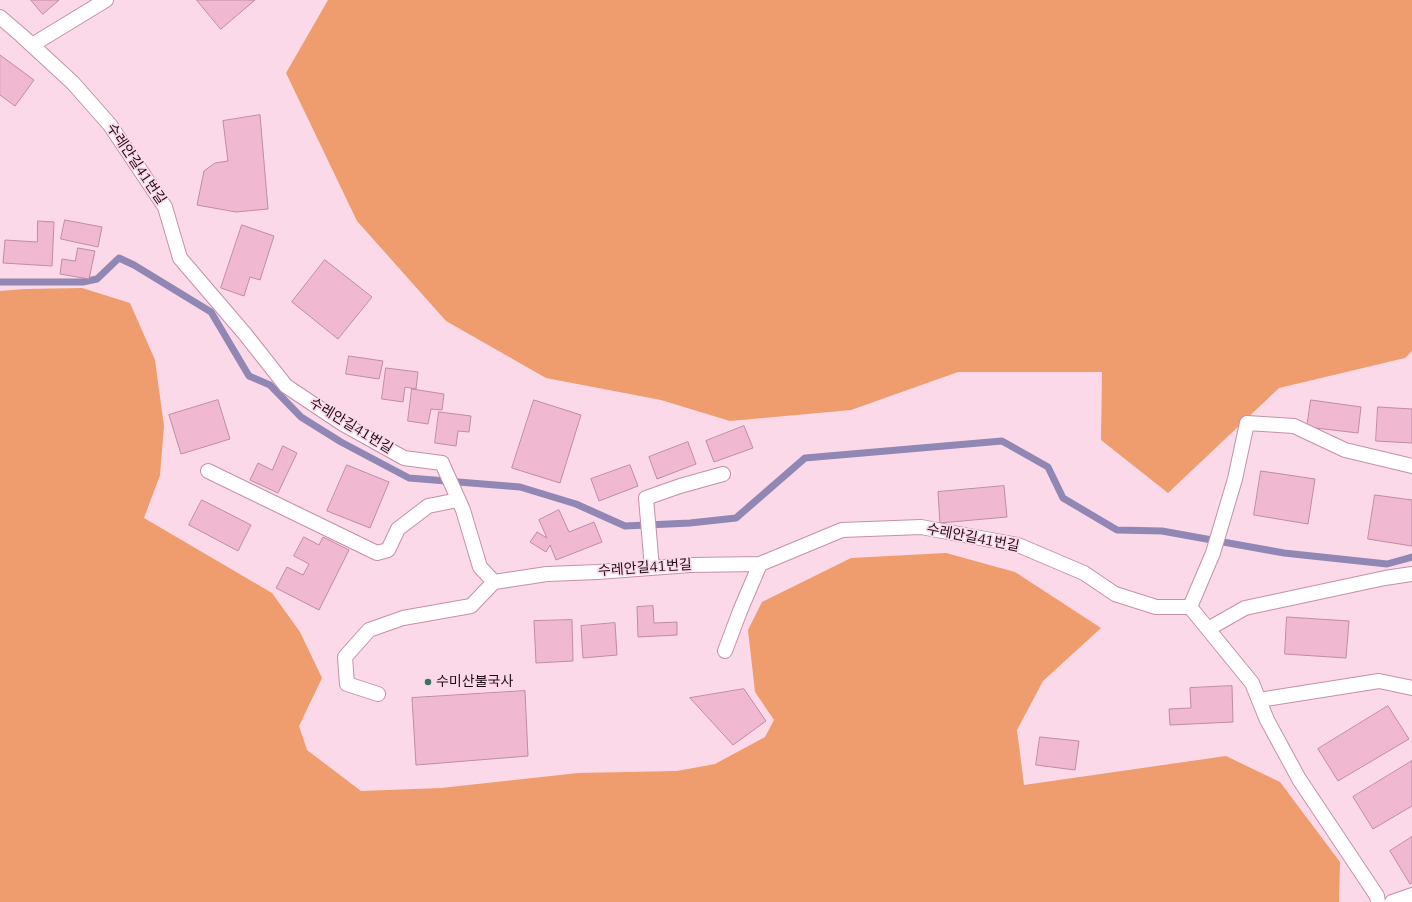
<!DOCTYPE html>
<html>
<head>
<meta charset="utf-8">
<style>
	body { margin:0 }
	canvas { display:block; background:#fcd9e9 }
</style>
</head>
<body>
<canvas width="1412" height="902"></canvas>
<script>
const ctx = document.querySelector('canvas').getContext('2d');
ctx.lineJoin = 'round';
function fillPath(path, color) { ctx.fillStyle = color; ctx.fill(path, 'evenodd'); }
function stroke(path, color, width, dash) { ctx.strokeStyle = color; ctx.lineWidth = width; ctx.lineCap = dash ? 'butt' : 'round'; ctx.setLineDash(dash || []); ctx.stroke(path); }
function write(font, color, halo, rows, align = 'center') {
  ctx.font = font + ' "IBM Plex Serif","Noto Sans KR",serif'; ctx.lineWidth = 3.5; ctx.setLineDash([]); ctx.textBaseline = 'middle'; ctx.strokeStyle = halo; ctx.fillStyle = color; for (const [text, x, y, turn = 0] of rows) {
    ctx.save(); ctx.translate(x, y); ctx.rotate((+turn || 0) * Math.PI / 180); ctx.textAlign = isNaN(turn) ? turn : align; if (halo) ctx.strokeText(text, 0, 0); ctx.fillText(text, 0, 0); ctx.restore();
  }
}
const green = new Path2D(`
	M328,0H1412V351L1405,358L1279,388L1168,493L1101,440L1102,372H958L851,410L730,421L661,400L546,378L446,321L357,221L286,73Z
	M82,288L130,303L155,360L164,426L160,475L144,518L272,593L300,632L322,678L299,726L307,750L361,791L441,788L578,773L677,771L715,764L765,737L774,720L755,692L748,630L762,602L851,558L946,553L1015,572L1101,628L1043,681L1017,730L1024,785L1226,756L1280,782L1340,862L1339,902H0V291L25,289Z`);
const stream = new Path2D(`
	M0,282H83L97,279L119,258L134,265L211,312L249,376L270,385L301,417L341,442L409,478L520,487L576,504L625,526L690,523L736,518L805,458L1002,441L1048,467L1063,498L1117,530L1162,531L1284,553L1387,564L1412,557`);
const building = new Path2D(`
	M31,0H59L43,14Z
	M197,0H255L221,29Z
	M0,55L34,80L15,106L0,95Z
	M260,115L268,209L236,212L197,205L204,171L215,163L228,161L223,121Z
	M65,220L102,227L98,247L61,239Z
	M38,221L54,222L52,266L3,263L5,240L37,242Z
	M242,225L274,236L260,280L250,277L244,296L221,288Z
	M78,248L95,251L89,279L60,274L62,259L75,261Z
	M325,260L372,297L338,339L292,302Z
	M349,356L383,361L379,379L346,374Z
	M386,368L418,372L416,389L405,387L403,402L382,399Z
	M412,389L444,394L442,410L431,409L428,424L408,421Z
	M218,400L230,439L181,454L169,415Z
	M534,400L581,415L560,483L512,468Z
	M1311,400L1361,407L1358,433L1307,427Z
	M1378,407L1412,409V443L1376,441Z
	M439,412L471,416L469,432L458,431L456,446L435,443Z
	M744,426L753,448L714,462L706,441Z
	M688,442L696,464L657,479L649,457Z
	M283,446L297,453L278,493L250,480L258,463L272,470Z
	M347,465L389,482L370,528L327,511Z
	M630,465L638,486L599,501L591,479Z
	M1261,471L1315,479L1308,524L1254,515Z
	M1004,486L1007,517L940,523L938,492Z
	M1375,495L1412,500V546L1368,539Z
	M202,500L251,525L238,551L189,525Z
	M559,510L569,532L594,522L602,542L556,560L550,545L546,552L530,542L537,532L547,538L539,520Z
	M304,537L319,545L323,537L349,550L319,610L276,588L287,567L303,575L309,564L294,556Z
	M653,606L654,623L677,622V635L638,637L637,607Z
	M1287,617L1349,621L1346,658L1285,654Z
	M572,620L573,661L536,663L534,621Z
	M615,623L617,655L583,658L581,626Z
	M1232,686L1233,722L1170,725L1169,709L1191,708L1190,688Z
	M744,689L766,721L733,745L690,698Z
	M525,691L528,756L416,765L412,698Z
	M1388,706L1409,739L1338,781L1318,749Z
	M1040,737L1079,741L1075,770L1036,765Z
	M1412,761V806L1373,829L1353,797Z
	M1412,837V883L1410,884L1390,851Z`);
const service = new Path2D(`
	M0,17L21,35L73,83L110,125L165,207L180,258L245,334L286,386L343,424L404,458L442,463L463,510L480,567L494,582L547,574L598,572L690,565L760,564L842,530L921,527L1018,545L1084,573L1115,594L1156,607H1190L1213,553L1235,479L1247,423L1294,426L1345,450L1412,466
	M32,45L106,0
	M208,471L377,553L388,550L398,529L428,506L458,500
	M652,568L646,498L680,486L723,474
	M1190,607L1252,683L1267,720L1299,779L1377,896L1378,902
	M1208,629L1245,608L1385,578L1412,574
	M725,651L740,611L760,564
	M378,694L347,684L345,657L369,630L403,618L471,606L494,582
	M1259,700L1379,681L1412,688
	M1392,902L1412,895`);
const markers = [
	[428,682,4,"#387561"]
];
const streetNames = [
	["수레안길41번길",136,164,56],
	["수레안길41번길",351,426,31],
	["수레안길41번길",973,538,11],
	["수레안길41번길",645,568,-4]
];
const poiNames = [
	["수미산불국사",436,682]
];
fillPath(green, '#ef9c6e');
stroke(stream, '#9187b4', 7);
fillPath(building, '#f0b8d1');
stroke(building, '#c08ba4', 1);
stroke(service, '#c590a9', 16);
stroke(service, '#fff', 14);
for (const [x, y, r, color] of markers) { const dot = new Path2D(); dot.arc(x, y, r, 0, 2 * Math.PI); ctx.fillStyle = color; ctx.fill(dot); stroke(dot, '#fcd9e9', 1.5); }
write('14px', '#200d17', '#fcd9e9', streetNames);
write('14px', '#200d17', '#fcd9e9', poiNames, 'left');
</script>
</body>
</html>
